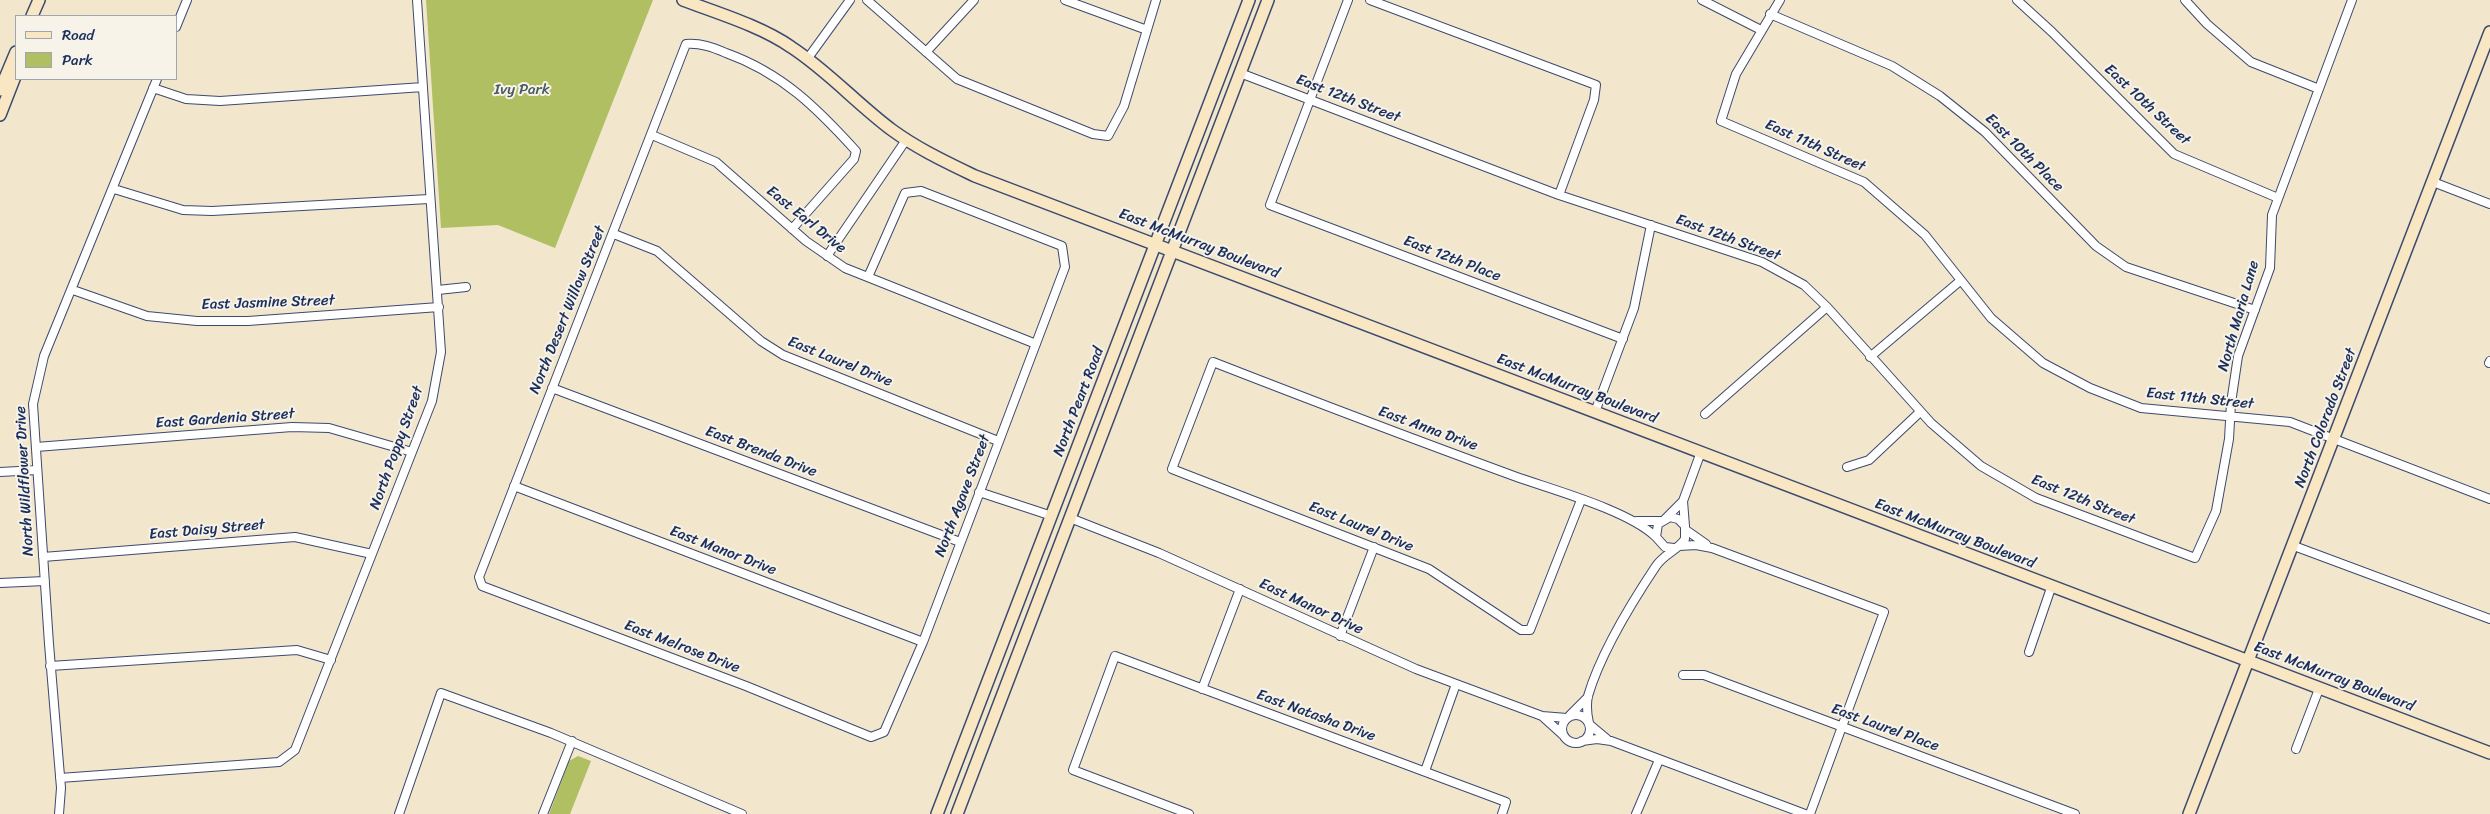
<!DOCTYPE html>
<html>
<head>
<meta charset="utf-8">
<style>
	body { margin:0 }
	#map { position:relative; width:2490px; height:814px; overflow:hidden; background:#f2e6cd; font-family:Sriracha,sans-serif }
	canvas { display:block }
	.legend { position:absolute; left:15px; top:15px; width:162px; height:65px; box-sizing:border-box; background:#f7f3e8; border:1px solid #9fa5b1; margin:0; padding:6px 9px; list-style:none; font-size:15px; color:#1b2f5e }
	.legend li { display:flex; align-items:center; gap:10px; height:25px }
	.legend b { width:25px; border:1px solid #9fa5b1 }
</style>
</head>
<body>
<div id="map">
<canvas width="2490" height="814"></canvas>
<ul class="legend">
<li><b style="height:6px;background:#f9e7c3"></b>Road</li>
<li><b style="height:14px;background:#afbf62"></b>Park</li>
</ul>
</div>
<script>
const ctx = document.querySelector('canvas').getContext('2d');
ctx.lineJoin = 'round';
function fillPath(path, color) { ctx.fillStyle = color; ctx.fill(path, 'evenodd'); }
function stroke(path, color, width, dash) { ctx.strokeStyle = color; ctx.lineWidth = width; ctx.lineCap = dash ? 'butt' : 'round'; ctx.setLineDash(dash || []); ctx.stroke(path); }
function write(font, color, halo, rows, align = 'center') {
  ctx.font = font + ' Sriracha,sans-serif'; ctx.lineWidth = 4; ctx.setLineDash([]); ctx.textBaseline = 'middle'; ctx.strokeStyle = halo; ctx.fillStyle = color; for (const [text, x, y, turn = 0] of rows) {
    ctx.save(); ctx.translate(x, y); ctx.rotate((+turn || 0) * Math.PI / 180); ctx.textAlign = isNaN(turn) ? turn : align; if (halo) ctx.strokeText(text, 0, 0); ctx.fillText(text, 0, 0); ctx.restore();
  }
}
const green = new Path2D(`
	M426,0H653L555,248L498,225L441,228Z
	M578,756L591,761L570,814H549L569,761Z`);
const street = new Path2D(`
	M867,0L957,79L1093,134L1108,136L1124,106L1156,0
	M1065,0L1147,30
	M1348,0L1270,205L1623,339
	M1370,0L1596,85L1594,100L1559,195
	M1702,0L1761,30
	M1780,0L1736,74L1721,121L1864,182L1925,235L1991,318L2043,363L2090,388L2141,408L2290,422L2490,499
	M2017,0L2052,32L2174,154L2278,198
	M2185,0L2207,24L2251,62L2319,89
	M1770,14L1892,66L1940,96L1985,132L2096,246L2126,267L2255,310
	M176,27L187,0
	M926,52L974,0
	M808,58L850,0
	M1240,73L1559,195L1762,262L1804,285L1827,307L1931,423L1981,466L2036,498L2195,558L2216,511L2229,439L2231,403L2238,356L2270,268L2272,215L2352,0
	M153,88L186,99L220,101L423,87
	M652,135L716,162L806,241L845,268L1036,344
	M2433,182L2490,204
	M114,189L183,210L212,211L429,199
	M792,229L854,159L856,151C817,108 782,73 726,53C712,47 701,43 686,44L479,577L482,586L746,686L871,737L884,732L923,642L1065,267L1062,246L921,191L905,193L868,277
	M614,234L657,251L761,341L783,355L998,441
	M827,256L906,140
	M73,290L147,316L197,321H248L439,307
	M438,290L466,287
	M1870,357L1960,281
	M2489,363L2490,361
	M552,388L960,542
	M1595,412L1634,308L1651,225
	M1705,414L1827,307
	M36,447L292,427L329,428L412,452
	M1847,467L1869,460L1920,412
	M0,472L37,470
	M514,486L923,642
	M979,492L1052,516
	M1581,500L1530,630H1521L1429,569L1172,469L1213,362C1313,401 1413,439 1514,476C1553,490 1628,510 1656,537
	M1070,518L1159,553L1416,669L1542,716L1567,718
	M1665,519L1683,501
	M1637,521H1661
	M1685,526L1683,501L1701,452
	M1686,530L1706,544
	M1679,546L1696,545L1712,548L1884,612L1810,814
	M2294,546L2490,619
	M43,557L295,537L372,554
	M0,583L45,581
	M1340,636L1374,547
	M2029,652L2051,588
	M50,666L297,650L331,660
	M1683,675H1704L2075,814
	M1202,689L1240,589
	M1570,715L1588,697
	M1562 729a14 14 0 1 1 28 0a14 14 0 1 1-28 0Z
	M1542,716L1563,735
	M1589,723C1587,714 1586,705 1588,696C1600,655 1632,602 1656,566C1664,554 1678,550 1685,539V526L1678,519L1670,517L1658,524L1656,537L1665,547L1674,548
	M1589,724L1607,739
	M1582,741L1597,739L1611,741L1805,814
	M2296,749L2319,689
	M1425,771L1456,684
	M60,778L279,762L295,750L432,401L441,352L417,0
	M59,814L61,788L49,644L33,404L44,356L157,79
	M399,814L441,693L551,733L742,814
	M543,814L572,741
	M1189,814L1073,770L1115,656L1506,802L1502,814
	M1636,814L1659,760`);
const secondary = new Path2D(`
	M683,0C717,13 761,26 791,47C828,71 857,104 892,130C918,149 946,162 975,176C1481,366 1983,564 2490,753
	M32,16L39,0
	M0,90L16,52
	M0,115L16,74
	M937,814L1249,0
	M957,814L1268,0
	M2189,814L2490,32`);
const parkNames = [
	["Ivy Park",522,90]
];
const streetNames = [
	["East 12th Street",1348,99,21],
	["East 10th Street",2147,105,43],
	["East 11th Street",1815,146,24],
	["East 10th Place",2024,153,45],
	["East Earl Drive",806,220,39],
	["East 12th Street",1728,238,20],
	["East McMurray Boulevard",1199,244,21],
	["East 12th Place",1452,259,21],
	["East Jasmine Street",268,303,-2],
	["North Desert Willow Street",568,310,-68],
	["North Maria Lane",2239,316,-74],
	["East Laurel Drive",840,362,22],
	["East McMurray Boulevard",1577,389,21],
	["East 11th Street",2200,399,6],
	["North Peart Road",1079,402,-69],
	["North Colorado Street",2326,418,-69],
	["East Gardenia Street",225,419,-4],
	["East Anna Drive",1428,429,20],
	["North Poppy Street",397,448,-70],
	["East Brenda Drive",761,452,21],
	["North Wildflower Drive",25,481,-93],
	["North Agave Street",963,496,-69],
	["East 12th Street",2083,500,22],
	["East Laurel Drive",1361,527,22],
	["East Daisy Street",207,530,-5],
	["East McMurray Boulevard",1955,534,21],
	["East Manor Drive",723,551,21],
	["East Manor Drive",1311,607,25],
	["East Melrose Drive",682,647,21],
	["East McMurray Boulevard",2334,677,21],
	["East Natasha Drive",1316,716,20],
	["East Laurel Place",1885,728,20]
];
fillPath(green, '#afbf62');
stroke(street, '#3b4a6f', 10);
stroke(secondary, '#3b4a6f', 14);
stroke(street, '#fff', 8);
stroke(secondary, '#f9e7c3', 11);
write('15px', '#475a5f', '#f7f3e8', parkNames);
write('15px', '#1b2f5e', '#f7f3e8', streetNames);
</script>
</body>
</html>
